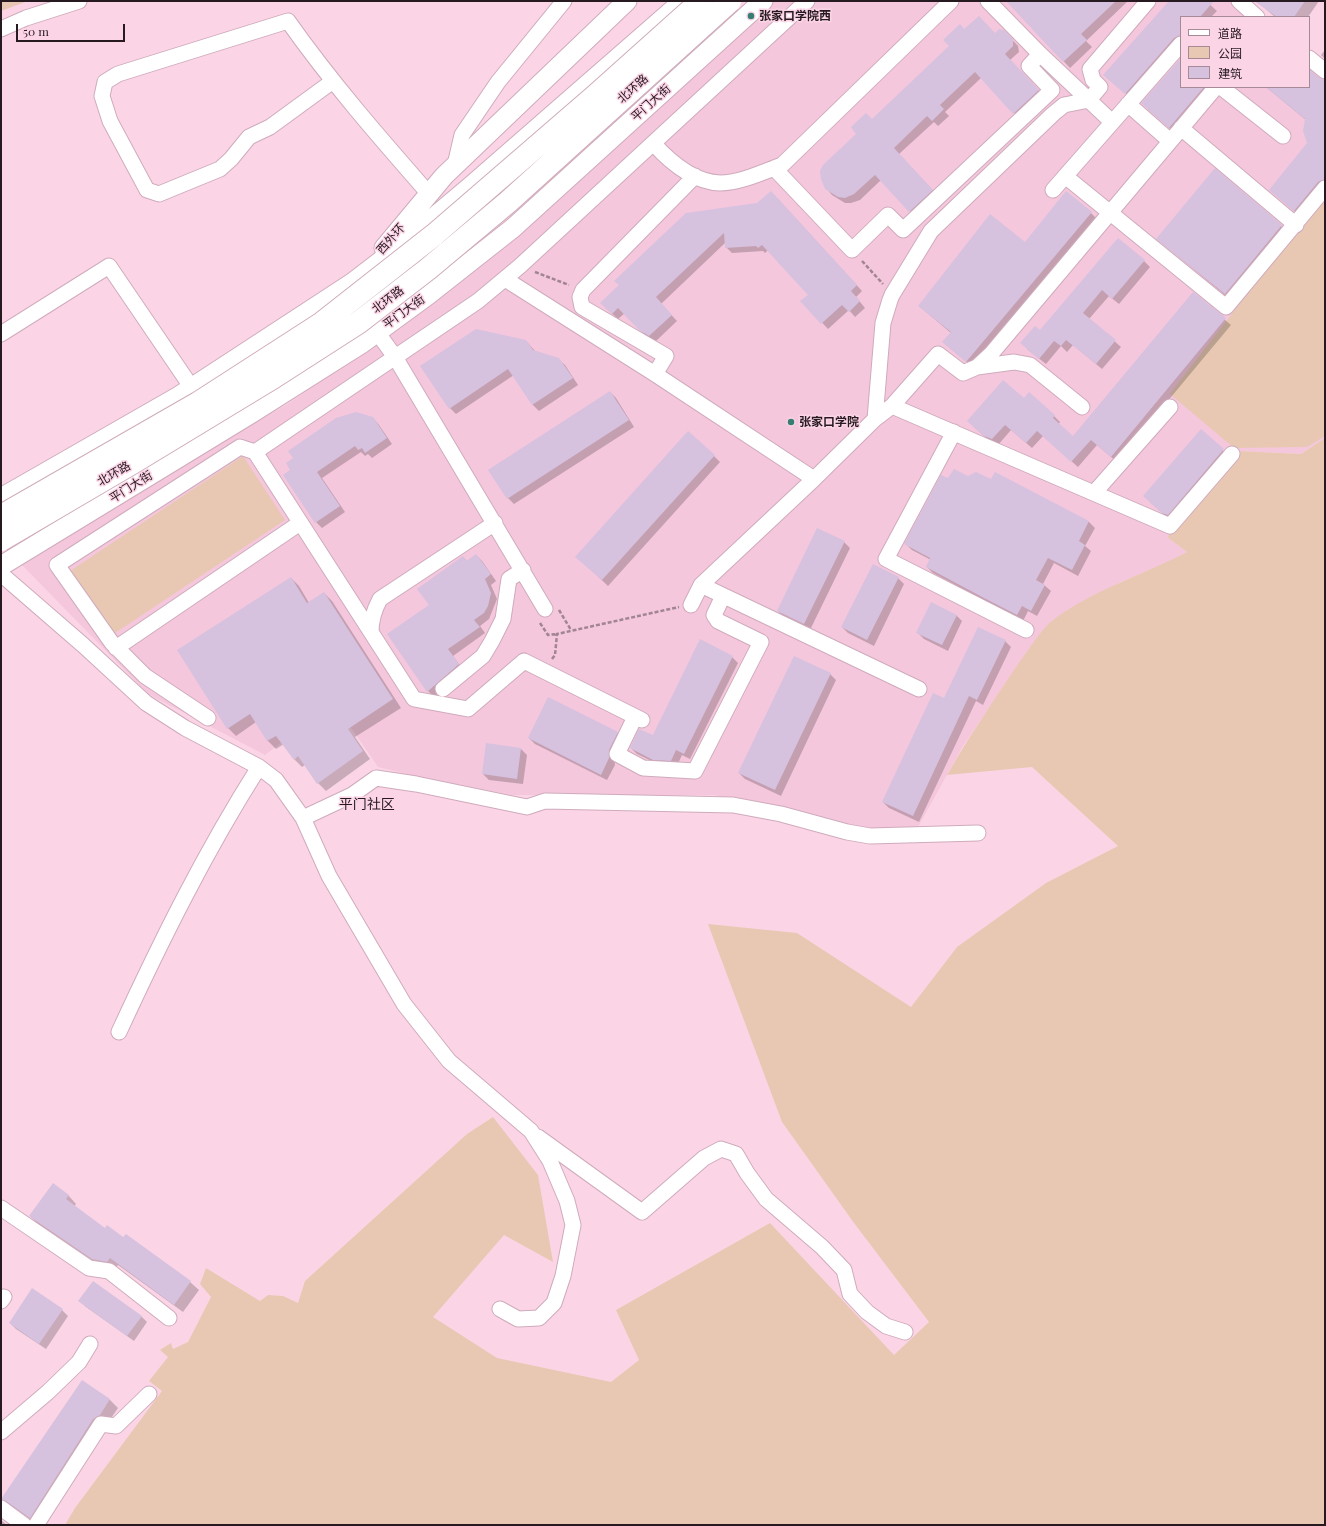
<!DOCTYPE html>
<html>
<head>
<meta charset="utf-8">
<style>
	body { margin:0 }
	#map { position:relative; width:1326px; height:1526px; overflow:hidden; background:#fbd5e6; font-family:"Playfair Display","Noto Sans SC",serif }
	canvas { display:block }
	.frame { position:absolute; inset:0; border:2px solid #26191f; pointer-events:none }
	.legend { position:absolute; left:1180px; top:16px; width:130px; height:72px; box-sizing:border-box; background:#fbd5e6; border:1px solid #a68a96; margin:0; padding:5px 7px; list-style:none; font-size:12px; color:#26191f }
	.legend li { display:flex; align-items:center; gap:8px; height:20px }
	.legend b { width:20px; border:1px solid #a68a96 }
	.scale { position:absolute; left:16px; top:24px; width:109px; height:18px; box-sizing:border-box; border:2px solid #26191f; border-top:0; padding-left:5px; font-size:12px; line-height:14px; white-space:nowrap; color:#26191f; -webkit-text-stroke:3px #fbd5e6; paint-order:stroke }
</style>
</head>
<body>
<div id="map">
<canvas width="1326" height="1526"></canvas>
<div class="frame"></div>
<ul class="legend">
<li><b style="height:5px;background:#fff"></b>道路</li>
<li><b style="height:11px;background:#e8c8b3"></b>公园</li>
<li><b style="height:11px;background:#d6c1df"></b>建筑</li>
</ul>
<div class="scale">50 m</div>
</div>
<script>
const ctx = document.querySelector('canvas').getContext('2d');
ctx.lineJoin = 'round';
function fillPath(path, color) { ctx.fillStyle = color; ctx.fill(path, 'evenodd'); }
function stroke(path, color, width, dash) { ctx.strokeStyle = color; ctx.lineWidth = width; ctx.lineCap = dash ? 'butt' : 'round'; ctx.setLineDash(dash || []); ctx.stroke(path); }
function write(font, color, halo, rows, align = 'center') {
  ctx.font = font + ' "Playfair Display","Noto Sans SC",serif'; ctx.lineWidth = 3; ctx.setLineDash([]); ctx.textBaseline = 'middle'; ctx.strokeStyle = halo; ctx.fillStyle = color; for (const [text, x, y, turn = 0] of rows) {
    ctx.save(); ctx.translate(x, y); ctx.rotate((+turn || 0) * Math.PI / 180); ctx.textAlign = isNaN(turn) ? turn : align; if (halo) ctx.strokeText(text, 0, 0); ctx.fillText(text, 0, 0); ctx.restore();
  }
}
const built = new Path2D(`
	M773,1H1248L1266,17H1181V87H1309V52L1325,64V438L1301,454L1240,451L1167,537L1187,552L1164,564L1119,583L1029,649L963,746L917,829L849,828L771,806L713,795H512L410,775L378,767L334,703L265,755L148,694L21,564L172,470L286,405L418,314L575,180Z`);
const green = new Path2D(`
	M1,1H28L1,11Z
	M1325,193V436L1307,447L1234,448L1170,394Z
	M1325,438V1525H65L75,1508L162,1391L149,1381L168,1357L160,1350L171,1343L173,1349L188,1342L211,1297L200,1284L206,1268L260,1301L268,1295L283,1296L298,1303L305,1281L467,1134L493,1117L538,1175L553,1262L504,1235L433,1317L497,1358L611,1382L639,1360L616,1310L770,1223L894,1355L929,1322L854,1223L782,1122L708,924L797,933L911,1007L957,947L1046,883L1118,846L1032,767L947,775C968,738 992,703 1016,667C1025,655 1042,628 1053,620C1093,590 1143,575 1187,552L1167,537L1240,451L1301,454Z
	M243,456L285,520L112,635L70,571Z`);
const shadow = new Path2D(`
	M1007,1H1128L1086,41L1092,47L1070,68Z
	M1170,1H1206L1217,11L1211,17H1181V43L1132,99L1111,80Z
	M1264,1H1319L1308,17H1275L1261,5Z
	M964,31L995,34L1004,31L1018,46L1019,52L1010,60L1044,96L1020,119L981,78L945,112L949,116L938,126L934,122L899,154L938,196L916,217L881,180L860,200L851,203H845L832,195L826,188L872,120L950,46Z
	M1325,50V59L1321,55Z
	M1181,59V87H1215L1176,134L1148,109Z
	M1310,71L1323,81H1325V188L1301,217L1270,190L1309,143L1306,120L1266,87H1309Z
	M1215,170L1288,232L1231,300L1163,244Z
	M777,198L862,291L856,297L865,308L855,317L849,310L828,329L802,301L809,295L768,250L765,253L763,251L732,253L726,247L725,243L661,304L677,321L656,341L646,336L625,313L618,319L607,309L758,204Z
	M1091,213L1097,219L973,367L950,348L951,333L919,306L1025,243Z
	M1144,261L1150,267L1119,304L1109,296L1089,319L1121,347L1102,369L1073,345L1067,352L1061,346L1046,364L1027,349L1040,332Z
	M1193,293L1231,325L1117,462L1097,445L1078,467L1043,436L1032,448L1011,430L998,445L991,442L974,427L1024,399L1029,394L1054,416L1060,422L1058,425L1073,437Z
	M526,341L535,351L558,359L565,365L578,385L539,411L533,405L514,375L456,414L450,408Z
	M610,392L616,398L634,427L514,504L508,498Z
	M373,418L379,425L392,444L372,458L368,454L365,456L361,452L322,478L345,512L322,528L316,522L284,475Z
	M1201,431L1229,456L1169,519L1150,502Z
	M714,456L720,462L608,586L583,562Z
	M995,473L1089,522L1095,528L1085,546L1091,551L1078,576L1054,563L1043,584L1051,591L1037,616L1028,611L1023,621L933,573L927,567L931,560L912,550L906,544L949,480L968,477L991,480Z
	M844,542L850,548L810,630L784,617L778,611Z
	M476,555L482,561L496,581L491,585L497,599L489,619L480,626L485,633L453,656L464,671L434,697L428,691L388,634L430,605L463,557L467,561Z
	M291,578L299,586L309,603L324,593L332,601L401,708L355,737L370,759L326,791L318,783L305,765L302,767L294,759L284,744L276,749L268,741L256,722L236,736L228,728Z
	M898,578L904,584L874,646L848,633L842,627Z
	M956,615L962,621L948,651L924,639L918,633Z
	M1005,641L1011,647L983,705L976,701L919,822L889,808L883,802L944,700Z
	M732,657L738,663L690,759L682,755L677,766L660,765L637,754L631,748L653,736Z
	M830,674L836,680L781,796L745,779L739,773Z
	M617,733L623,739L614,757L615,765L607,780L535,744L529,738Z
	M521,749L527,755L523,784L489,780L483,774Z
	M68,1195L76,1204L74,1207L105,1229L124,1239L126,1235L190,1282L199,1290L183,1312L118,1265L115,1269L102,1267L38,1224L30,1216Z
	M80,1301L141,1316L147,1322L134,1341L86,1307Z
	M62,1310L68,1316L46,1349L16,1329L10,1323Z
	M82,1381L110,1400L118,1408L38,1525L16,1509L10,1507L2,1499Z
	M1,1520L7,1525H1Z`);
const building = new Path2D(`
	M1006,1H1116L1081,34L1087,40L1063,62Z
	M1169,1H1214L1200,17H1181V35L1174,38L1125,94L1103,75Z
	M1254,1H1305L1294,17H1277Z
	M979,16L995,33L999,29L1004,30L1013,39V46L1005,54L1039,90L1013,114L975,72L940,105L944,109L932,121L927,116L894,148L933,190L909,212L875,175L854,194L845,198L838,197L825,189L821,179L820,171L823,165L856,134L851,127L866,113L872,119L949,46L943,40L960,24L964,29Z
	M1181,58V87H1204L1169,128L1141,103Z
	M1310,70L1319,78L1325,80V179L1318,182L1294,211L1269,190L1307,143L1303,131L1305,119L1266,87H1309Z
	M1215,168L1282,225L1225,294L1156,239Z
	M771,191L857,285L851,291L860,301L849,312L842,305L821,324L800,301L808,295L762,245L758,248L756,246L725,248L724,233L656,297L672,315L649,336L639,330L618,308L612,314L600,303L619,285L614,281L686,213L757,203Z
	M1066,191L1092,212L966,362L942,342L951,332L918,306L990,214L1025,242Z
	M1118,238L1145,260L1112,299L1102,290L1083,313L1116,340L1096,364L1066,340L1061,346L1054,341L1039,359L1020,343L1035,326L1040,330Z
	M1193,292L1226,318L1111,457L1091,440L1071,462L1037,431L1026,443L1005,425L992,439L984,436L967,421L1003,380L1024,398L1029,392L1055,415L1053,418L1073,436Z
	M476,329L526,340L533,350L559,358L573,378L532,405L508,369L449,409L420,366Z
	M610,391L629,420L507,499L488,470Z
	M356,412L373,417L387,438L365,453L362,448L358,450L355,446L317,472L340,506L315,523L283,475L290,470L286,463L293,458L288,451L336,418Z
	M1201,429L1224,449L1168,515L1162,513L1143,496Z
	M688,431L715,455L602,580L575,557Z
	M954,469L968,476L976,472L991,479L995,472L1089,521L1079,541L1085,545L1072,570L1048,558L1036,580L1045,585L1031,611L1022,606L1017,615L984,598L926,567L930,558L904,544L941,475L948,478Z
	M817,528L845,541L804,624L777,611Z
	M476,554L491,574L485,579L491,593L488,606L484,613L474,620L480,627L448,649L459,664L427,692L387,634L429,605L417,589L463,556L467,561Z
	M873,564L899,577L867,640L841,627Z
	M291,577L307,603L324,592L393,699L348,729L363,751L317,784L298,756L294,760L276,736L267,741L250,714L227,729L177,650Z
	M931,602L957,615L942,645L916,633Z
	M978,627L1006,640L977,700L969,696L913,816L882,802L933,693L944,698Z
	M700,639L733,656L684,754L676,750L671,761L653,760L630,748L639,729L653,735Z
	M794,656L831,673L775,790L738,773Z
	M548,697L618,732L609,750V758L601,775L528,738Z
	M486,743L521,748L517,779L482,774Z
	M53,1183L69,1195L66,1199L105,1228L107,1225L123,1237L126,1234L191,1281L174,1305L110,1258L107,1262L92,1259L29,1216Z
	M93,1281L142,1316L127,1336L78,1301Z
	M32,1288L63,1309L39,1344L9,1323Z
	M82,1380L110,1399L100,1415L93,1419L30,1518L6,1501L1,1499Z`);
const path = new Path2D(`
	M862,261L883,284
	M535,272L569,285
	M559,610L571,630
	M540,623L548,635L557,634
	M552,659L555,655L557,634L679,607`);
const minor = new Path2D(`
	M988,1L1040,54L1112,122
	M1239,1L1257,17
	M1,29L26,18L79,1
	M1309,58L1325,71
	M333,81L270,127L249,137L231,159L220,169L159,194L147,190L110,121L102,96L105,82L118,74L288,21C331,82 380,138 429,194
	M1221,87L1283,136
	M1128,104L1170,141
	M1181,128L1296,225
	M653,143C670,162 693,182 720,183C740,183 763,172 782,165L951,1
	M455,165L462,135L498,82L564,1
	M774,168L852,250L888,215L903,230L1052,90L1029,66L1040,54
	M1065,176L1226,307L1325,188
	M1053,190L1181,44
	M505,279L655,374L814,479
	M377,332L395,357L545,609
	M1,334L109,266L192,388
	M977,367L991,354L1216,87
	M655,374L666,356L582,307L580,297L583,290L695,176
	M892,406L1170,526L1232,454
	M875,419L883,323L890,300L892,295L931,231L1053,114L1064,105L1089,100L1100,87L1093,80L1090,69L1148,1
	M954,432L886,559L1026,630
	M255,452L478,301L520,266L807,1
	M1094,493L1170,407
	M1,574L83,645L146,703L185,728L259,767L276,780L303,818L352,795L376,778L416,784L527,807L545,801L733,805L781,814L847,832L870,836L978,833
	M701,585L919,689
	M691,605L701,585L814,479L875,419L892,406L938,354L963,373L977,367L1014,362L1030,365L1082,407
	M371,632C371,619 374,610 380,599L495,523
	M116,648L300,523
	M443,689L483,656L492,641L503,619L509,579L523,570
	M635,717L617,754L643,768L695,771L761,642L718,621L714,615L723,596
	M208,718L145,676L112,643L57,565L240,447L255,452L414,699L468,709L524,661L642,720
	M303,818L329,876L404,1004L449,1061L531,1131L550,1161L567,1201L573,1225L563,1276L554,1303L539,1318L518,1319L500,1309
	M119,1032C161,941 205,852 259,767
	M538,1137L642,1212L704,1158L721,1149L736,1154L747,1173L766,1199L822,1247L844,1270L850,1294L867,1312L886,1326L905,1332
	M1,1208L89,1268L109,1271L169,1318
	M1,1301L4,1297
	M1,1432L48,1392L79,1362L90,1344
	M1,1508L24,1525
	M36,1525L101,1424L116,1426L149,1394`);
const major = new Path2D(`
	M384,248L444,176L627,1
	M1,498L179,396L352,283L395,250L471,186L683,1
	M1,566L252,413L361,344L428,295L513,228L763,1`);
const highwayBridge = new Path2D(`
	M1,516L198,403L322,323L434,235L596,95L701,1
	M1,540L134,462L274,377L358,323L428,269L508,202L730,1`);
const markers = [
	[751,16,4,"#387d73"],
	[791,422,4,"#387d73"]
];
const poiNames = [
	["张家口学院西",759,16],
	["张家口学院",799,422]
];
const streetNames = [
	["北环路",633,89,-42],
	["平门大街",651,103,-42],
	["西外环",391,239,-49],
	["北环路",388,300,-37],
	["平门大街",404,312,-36],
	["北环路",114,474,-30],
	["平门大街",131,487,-32]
];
const quarterNames = [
	["平门社区",367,805]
];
fillPath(built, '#f5c7dc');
fillPath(green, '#e8c8b3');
fillPath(shadow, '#0003');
fillPath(building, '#d6c1df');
stroke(minor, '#cfabbc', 17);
stroke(major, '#cfabbc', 21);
stroke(path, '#a18592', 2.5, [4, 2]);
stroke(minor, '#fff', 15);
stroke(major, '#fff', 19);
stroke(highwayBridge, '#cfabbc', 24, []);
stroke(highwayBridge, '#fff', 22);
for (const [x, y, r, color] of markers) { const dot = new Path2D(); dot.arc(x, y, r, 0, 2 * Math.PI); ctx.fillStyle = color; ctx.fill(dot); stroke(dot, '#fbd5e6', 1.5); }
write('bold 12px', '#26191f', '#fbd5e6', poiNames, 'left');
write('12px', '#26191f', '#fbd5e6', streetNames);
write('14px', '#26191f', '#fbd5e6', quarterNames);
</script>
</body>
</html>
